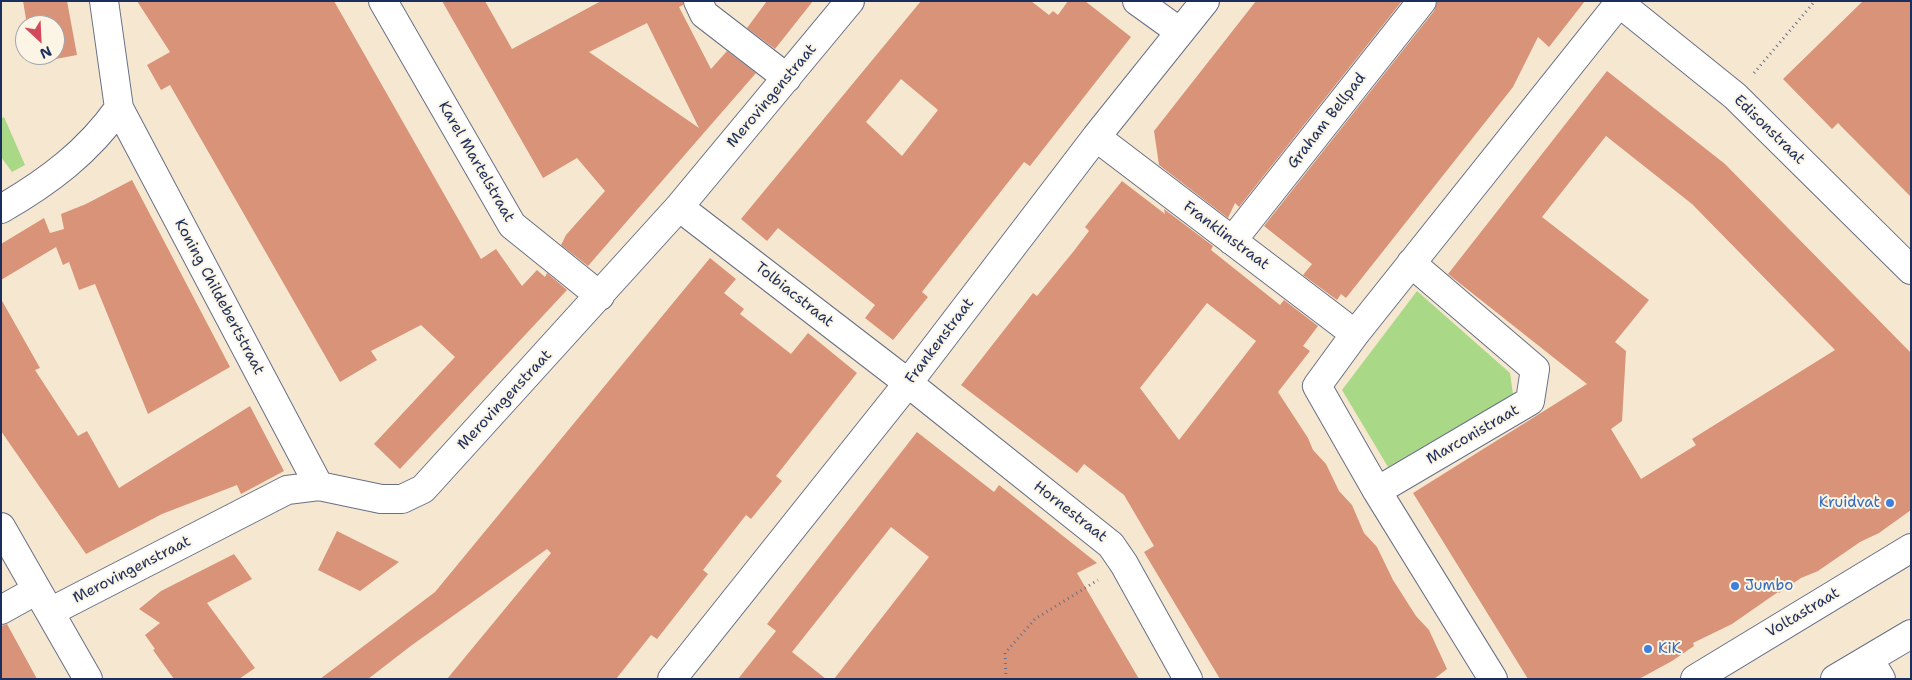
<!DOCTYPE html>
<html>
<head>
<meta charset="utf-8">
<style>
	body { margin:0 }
	#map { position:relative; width:1912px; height:680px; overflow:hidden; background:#f6e8d0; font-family:"Shantell Sans",sans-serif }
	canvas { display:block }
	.frame { position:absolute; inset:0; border:2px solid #1b2f5e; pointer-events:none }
	.north { position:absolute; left:15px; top:15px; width:50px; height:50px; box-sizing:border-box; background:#fcf5e5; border:1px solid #a2a6af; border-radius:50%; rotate:155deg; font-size:14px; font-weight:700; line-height:20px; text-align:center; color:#1b2f5e }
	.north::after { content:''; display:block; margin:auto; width:18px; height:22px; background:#d1495b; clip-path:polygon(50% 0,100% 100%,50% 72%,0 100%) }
</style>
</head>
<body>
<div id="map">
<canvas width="1912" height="680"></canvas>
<div class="frame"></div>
<div class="north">N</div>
</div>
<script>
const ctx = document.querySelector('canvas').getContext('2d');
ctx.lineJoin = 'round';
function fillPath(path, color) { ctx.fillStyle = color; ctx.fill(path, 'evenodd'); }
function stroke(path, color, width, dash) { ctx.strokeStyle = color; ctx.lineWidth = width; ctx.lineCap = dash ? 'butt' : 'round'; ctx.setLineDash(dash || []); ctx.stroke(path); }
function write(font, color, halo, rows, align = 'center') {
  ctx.font = font + ' "Shantell Sans",sans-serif'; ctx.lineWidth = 4; ctx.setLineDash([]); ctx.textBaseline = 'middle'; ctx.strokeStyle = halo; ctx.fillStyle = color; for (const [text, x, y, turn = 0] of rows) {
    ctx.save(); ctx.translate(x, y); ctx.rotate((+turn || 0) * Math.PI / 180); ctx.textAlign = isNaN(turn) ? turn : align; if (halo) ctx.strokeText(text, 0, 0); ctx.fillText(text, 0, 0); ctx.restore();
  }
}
const green = new Path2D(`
	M4,117L25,165L12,172L1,157V119Z
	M1417,291L1510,373L1513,394L1388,467L1342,390Z`);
const building = new Path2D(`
	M23,1H67L77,55L34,63L33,55H55V25H27Z
	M137,1H334L481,259L496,249L522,286L537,270L545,277L547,273L567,290L400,469L374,444L455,357L421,325L371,351L377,360L340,382L170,85L161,90L147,65L170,52Z
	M442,1H485L512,49L601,1H683V5L679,7L711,69L727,51L756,73L588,266L561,245L566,235L605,191L577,158L543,178ZM647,23L699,128L589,52Z
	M767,1H813L775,49L747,28Z
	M921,1H1031L1049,15L1053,11L1058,15L1068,1H1085L1131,37L1030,166L1024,162L922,292L928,297L893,340L865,318L875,305L778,228L767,241L741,219ZM901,79L938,110L902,156L866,122Z
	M1256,1H1402L1239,207L1235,203L1228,218L1159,165L1154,131Z
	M1437,1H1585L1549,47L1538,37L1513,87L1346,298L1341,294L1337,300L1303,275L1312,264L1264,226L1434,11Z
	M1863,1H1911V197L1838,123L1832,129L1783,79Z
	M1607,71L1725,164L1911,353V510L1879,533L1860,542L1818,571L1801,578L1779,593L1778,592L1732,624L1693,643L1694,646L1672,661L1639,679H1528L1413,493L1587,384L1448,274ZM1606,136L1692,204L1835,350L1692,439L1696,445L1641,479L1611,429L1622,421L1626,351L1615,342L1649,300L1542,217Z
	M132,180L230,367L148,414L95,284L79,290L69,262L63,265L56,247L1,280V244L44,218L50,233L64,229L61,214L86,204Z
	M1122,181L1165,214L1164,209L1213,246L1211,250L1280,305L1284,300L1318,326L1303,346L1310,351L1278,392L1308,438L1313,450L1326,464L1339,491L1352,505L1364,533L1377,547L1393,580L1416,616L1429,630L1447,669L1434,679H1220L1144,552L1154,546L1124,495L1084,464L1077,473L961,385L1033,293L1037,296L1073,252L1089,231L1085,227ZM1207,303L1256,341L1179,440L1140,388Z
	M710,258L736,279L724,293L744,309L740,314L791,354L808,333L857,373L776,476L782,481L751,519L746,515L703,570L708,574L657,639L651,635L616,679H447L551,553L547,549L412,645L368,679H320L435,592Z
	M1,299L40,368L35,370L78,436L87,431L119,488L250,406L284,471L241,494L237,485L162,514L86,554L1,431Z
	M917,432L994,492L999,485L1097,563L1077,573L1139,679H834L929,557L891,527L792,652L826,679H738L776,631L767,624Z
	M337,531L399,562L360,591L318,570Z
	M234,554L252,579L207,603L255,668L239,679H174L153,650L155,649L145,635L160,623L139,609L161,591Z
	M7,624L37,679H1V626Z`);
const path = new Path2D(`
	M1754,73L1815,1
	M1006,679L1005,653L1035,619L1098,580`);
const minor = new Path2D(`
	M383,1L512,225L600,296
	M698,1L704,14L787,78
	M1137,1L1180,32
	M1617,1L1735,96L1911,270
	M119,108L319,486
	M1096,137L1355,334
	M679,207L908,383L1111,545L1124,564L1188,679
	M1,209C48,182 88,152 119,108L104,1
	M1232,241L1422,1
	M1377,491L1530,401L1535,369L1411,263
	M1,527L88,679
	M1,610L37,590
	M50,612L287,490L319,486L381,499H402L423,489L679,207L850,1
	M1869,659L1881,679
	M672,679L908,383L1096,137L1205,1
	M1493,679L1377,491L1317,386L1355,334L1619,3
	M1695,679L1911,548
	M1835,679L1911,634`);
const markers = [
	[1890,503,5,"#3f7fe0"],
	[1735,586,5,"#3f7fe0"],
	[1648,649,5,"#3f7fe0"]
];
const streetNames = [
	["Merovingenstraat",772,96,-50],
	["Graham Bellpad",1327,121,-52],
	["Edisonstraat",1769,130,44],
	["Karel Martelstraat",476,162,60],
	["Franklinstraat",1226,236,37],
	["Tolbiacstraat",794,295,38],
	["Koning Childebertstraat",219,297,62],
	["Frankenstraat",940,341,-53],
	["Merovingenstraat",505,400,-47],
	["Marconistraat",1473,435,-30],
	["Hornestraat",1070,512,38],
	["Merovingenstraat",132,570,-27],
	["Voltastraat",1803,613,-31]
];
const shopNames = [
	["Kruidvat",1880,503,"right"],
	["Jumbo",1745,586],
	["KiK",1658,649]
];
fillPath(green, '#a9d886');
fillPath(building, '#d99378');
stroke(minor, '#687086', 30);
stroke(path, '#687086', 3, [1, 4]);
stroke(minor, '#fff', 28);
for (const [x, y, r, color] of markers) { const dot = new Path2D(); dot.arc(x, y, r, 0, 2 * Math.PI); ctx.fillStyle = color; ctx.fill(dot); stroke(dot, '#fcf5e5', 2); }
write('15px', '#1b2f5e', '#fcf5e5', streetNames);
write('15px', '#366cbe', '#fcf5e5', shopNames, 'left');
</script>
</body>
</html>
